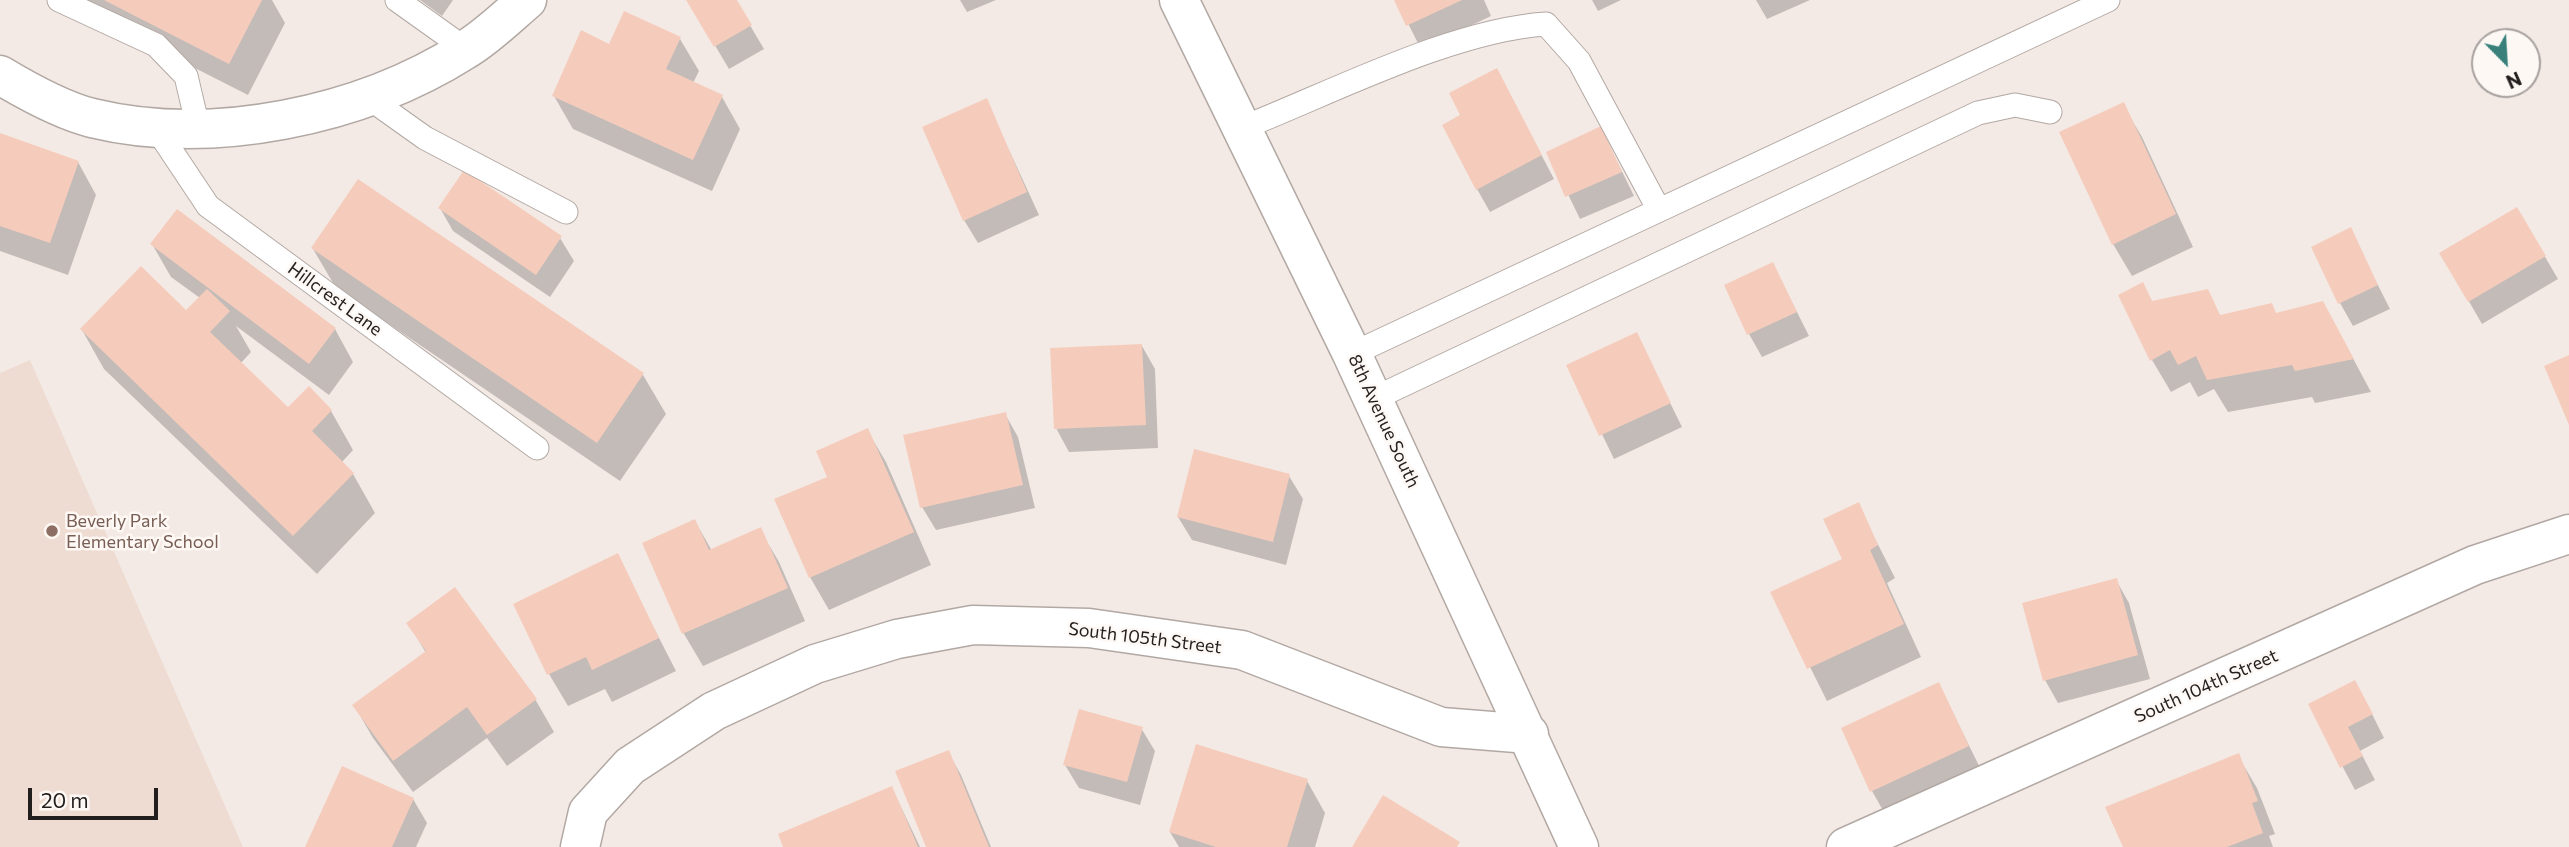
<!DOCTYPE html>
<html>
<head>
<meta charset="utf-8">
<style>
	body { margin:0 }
	#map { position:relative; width:2569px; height:847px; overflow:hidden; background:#f4eae5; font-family:Commissioner,sans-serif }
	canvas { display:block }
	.north { position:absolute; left:2471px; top:28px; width:70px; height:70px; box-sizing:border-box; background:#fef8f5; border:2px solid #a6a19f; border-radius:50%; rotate:156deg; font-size:19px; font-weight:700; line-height:28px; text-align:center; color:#221e1d }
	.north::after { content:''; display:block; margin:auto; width:24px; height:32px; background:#388079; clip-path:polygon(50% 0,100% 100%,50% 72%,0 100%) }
	.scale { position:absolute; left:28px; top:788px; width:130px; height:32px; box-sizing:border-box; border:4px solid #221e1d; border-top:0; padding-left:9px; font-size:21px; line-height:24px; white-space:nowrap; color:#221e1d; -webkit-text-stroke:5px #fef8f5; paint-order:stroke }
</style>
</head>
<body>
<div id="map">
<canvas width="2569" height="847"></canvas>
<div class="north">N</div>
<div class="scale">20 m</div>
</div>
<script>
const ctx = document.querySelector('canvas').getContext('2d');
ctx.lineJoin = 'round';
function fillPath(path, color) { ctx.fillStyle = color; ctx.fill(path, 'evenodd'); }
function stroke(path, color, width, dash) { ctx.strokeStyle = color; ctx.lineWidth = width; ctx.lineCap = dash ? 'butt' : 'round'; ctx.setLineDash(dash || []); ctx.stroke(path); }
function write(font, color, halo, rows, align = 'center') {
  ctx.font = font + ' Commissioner,sans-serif'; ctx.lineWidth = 5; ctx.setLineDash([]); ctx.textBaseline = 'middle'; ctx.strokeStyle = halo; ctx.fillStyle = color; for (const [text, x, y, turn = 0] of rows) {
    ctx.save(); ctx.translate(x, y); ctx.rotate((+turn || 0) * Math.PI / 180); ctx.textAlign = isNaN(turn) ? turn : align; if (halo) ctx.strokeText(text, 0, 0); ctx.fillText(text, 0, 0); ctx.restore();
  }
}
const built = new Path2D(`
	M30,360L174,689L243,847H0V373Z`);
const shadow = new Path2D(`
	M61,0H272L285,23L248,95Z
	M420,0H453L442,16Z
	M688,0H735L764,49L729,69Z
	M960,0H996L967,12Z
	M1396,0H1484L1491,16L1421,49Z
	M1592,0H1621L1598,11Z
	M1756,0H1810L1767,19Z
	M680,39L699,71L693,83L722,97L740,129L712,191L573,129L554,96L610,46Z
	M1509,93L1554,179L1490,212L1477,189Z
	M986,100L1039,215L978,243L964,220Z
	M2123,105L2142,137L2193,247L2132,276L2113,244Z
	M1601,129L1634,196L1580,219L1548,153Z
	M0,135L78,162L96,195L68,275L0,251Z
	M358,181L643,375L666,414L620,481L336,288L313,249Z
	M440,208L560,238L574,261L550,297L453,231Z
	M2517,209L2558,279L2482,324L2441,253Z
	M2350,230L2390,309L2353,326L2340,303Z
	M152,244L335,329L353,362L329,395L236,326L251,352L240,364L288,410L331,411L353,450L342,462L353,474L375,513L317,574L104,369L82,330L186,312L200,298L171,277Z
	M1773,264L1809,336L1762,357L1749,334Z
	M2143,285L2153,303L2207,291L2221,317L2276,314L2341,336L2371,392L2315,403L2312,397L2228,412L2214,389L2198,397L2190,382L2171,392L2152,360Z
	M1636,334L1682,427L1614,459L1569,366Z
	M1142,346L1155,369L1158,448L1069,452L1056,428Z
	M1005,414L1018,437L1035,508L936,530L922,507Z
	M867,430L886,462L931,565L829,610L810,577L829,478Z
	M1289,476L1303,499L1286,565L1192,540L1178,517Z
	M1858,505L1895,578L1887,583L1921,657L1827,701L1773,593L1844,560Z
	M695,521L712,551L760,530L779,562L805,621L703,666L684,634L644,544Z
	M617,556L676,671L612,702L605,689L568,706L549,674Z
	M2116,580L2129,603L2150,679L2058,703L2045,680Z
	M409,624L535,699L554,732L507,766L487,738L413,792L373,738L354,705L426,653Z
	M1939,684L1981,770L1885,814L1872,791Z
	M2310,705L2368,706L2384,738L2360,751L2375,780L2355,790Z
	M1141,728L1155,751L1140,805L1079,788L1065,765Z
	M948,752L961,775L991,847H928Z
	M2238,756L2257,788L2275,834L2269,836L2273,847H2125Z
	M1307,781L1325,813L1315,847H1179L1170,832Z
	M892,788L920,847H785Z
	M413,799L427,823L416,847H307Z`);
const building = new Path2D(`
	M104,0H262L229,64Z
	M686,0H737L752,25L714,47Z
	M1394,0H1462L1406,26Z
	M624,11L681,37L666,69L723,95L693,160L552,96L581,30L609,44Z
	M1497,68L1542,155L1476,190L1442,125L1460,115L1449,93Z
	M987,98L1027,192L963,221L922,127Z
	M2124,102L2176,214L2112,245L2059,132Z
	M1601,126L1622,172L1565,197L1546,152Z
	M0,133L79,161L50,243L0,226Z
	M464,170L562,236L536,275L438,208Z
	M358,179L644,373L597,443L311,248Z
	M2517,207L2546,256L2468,302L2439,253Z
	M177,209L336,328L309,364L150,244Z
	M2351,227L2378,285L2338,304L2311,247Z
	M1773,262L1797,312L1747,335L1724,285Z
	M141,266L186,310L207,289L230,311L210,332L288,407L309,386L332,410L312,431L354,473L293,536L80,329Z
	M2143,282L2152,301L2208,289L2220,315L2272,303L2276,313L2323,301L2354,359L2295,371L2292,365L2207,380L2196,356L2178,365L2170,350L2150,361L2118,295Z
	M1637,332L1671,403L1599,436L1566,365Z
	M1142,344L1146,425L1054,429L1050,348Z
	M2569,355V425L2544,366Z
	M1006,412L1023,485L920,508L903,435Z
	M868,428L914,532L809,578L774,499L827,477L816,451Z
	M1194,449L1290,474L1273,542L1177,517Z
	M1859,502L1878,545L1870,550L1904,624L1807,669L1770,592L1842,559L1823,519Z
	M695,519L709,550L761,527L788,588L682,634L642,543Z
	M618,553L659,638L592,670L586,657L547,675L513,604Z
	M2117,578L2138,655L2043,681L2022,603Z
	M455,587L537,699L487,735L467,707L393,761L352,705L426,651L406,623Z
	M2355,680L2373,714L2348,727L2363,756L2340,768L2308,704Z
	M1939,682L1969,746L1870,792L1841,728Z
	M1079,709L1143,727L1127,782L1063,765Z
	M1196,744L1308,779L1287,847H1216L1169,832Z
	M949,750L989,847H926L895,771Z
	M2239,753L2258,801L2252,803L2263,833L2227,847H2123L2105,807Z
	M342,766L414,798L392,847H305Z
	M892,786L918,847H783L778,834Z
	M1383,795L1460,842L1457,847H1352Z`);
const service = new Path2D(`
	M59,0L156,45L186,76L198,127
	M397,0L467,50
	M366,96L425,138L566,212
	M156,128L208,206L537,448
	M1242,128C1331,93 1452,30 1546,24L1579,61L1659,210
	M1352,354L2108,0
	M1373,399L1978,113L2015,105L2050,112`);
const minor = new Path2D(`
	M0,75C25,90 64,111 92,118C212,147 361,116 465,50C487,37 507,17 527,0
	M580,847L588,812L630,766L714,711L815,664L897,639L973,625L1089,628L1242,650L1441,727L1529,734
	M1846,847L2475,565L2569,534`);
const tertiary = new Path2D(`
	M1179,0L1352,354L1579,847`);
const markers = [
	[52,531,7,"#8d6e63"]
];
const streetNames = [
	["Hillcrest Lane",335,299,36],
	["8th Avenue South",1384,421,65],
	["South 105th Street",1145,638,7],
	["South 104th Street",2206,686,-24]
];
const educationNames = [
	["Beverly Park",66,521],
	["Elementary School",66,542]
];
fillPath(built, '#eedcd3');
fillPath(shadow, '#0003');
fillPath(building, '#f5ccbc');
stroke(service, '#b2a8a3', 25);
stroke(minor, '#b2a8a3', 41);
stroke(tertiary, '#b2a8a3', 41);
stroke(service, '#fff', 23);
stroke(minor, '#fff', 38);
stroke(tertiary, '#fff', 38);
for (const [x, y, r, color] of markers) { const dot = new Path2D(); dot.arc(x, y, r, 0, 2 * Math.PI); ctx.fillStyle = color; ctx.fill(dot); stroke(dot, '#fef8f5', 2.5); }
write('18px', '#221e1d', '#fef8f5', streetNames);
write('18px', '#785e54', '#fef8f5', educationNames, 'left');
</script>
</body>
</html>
